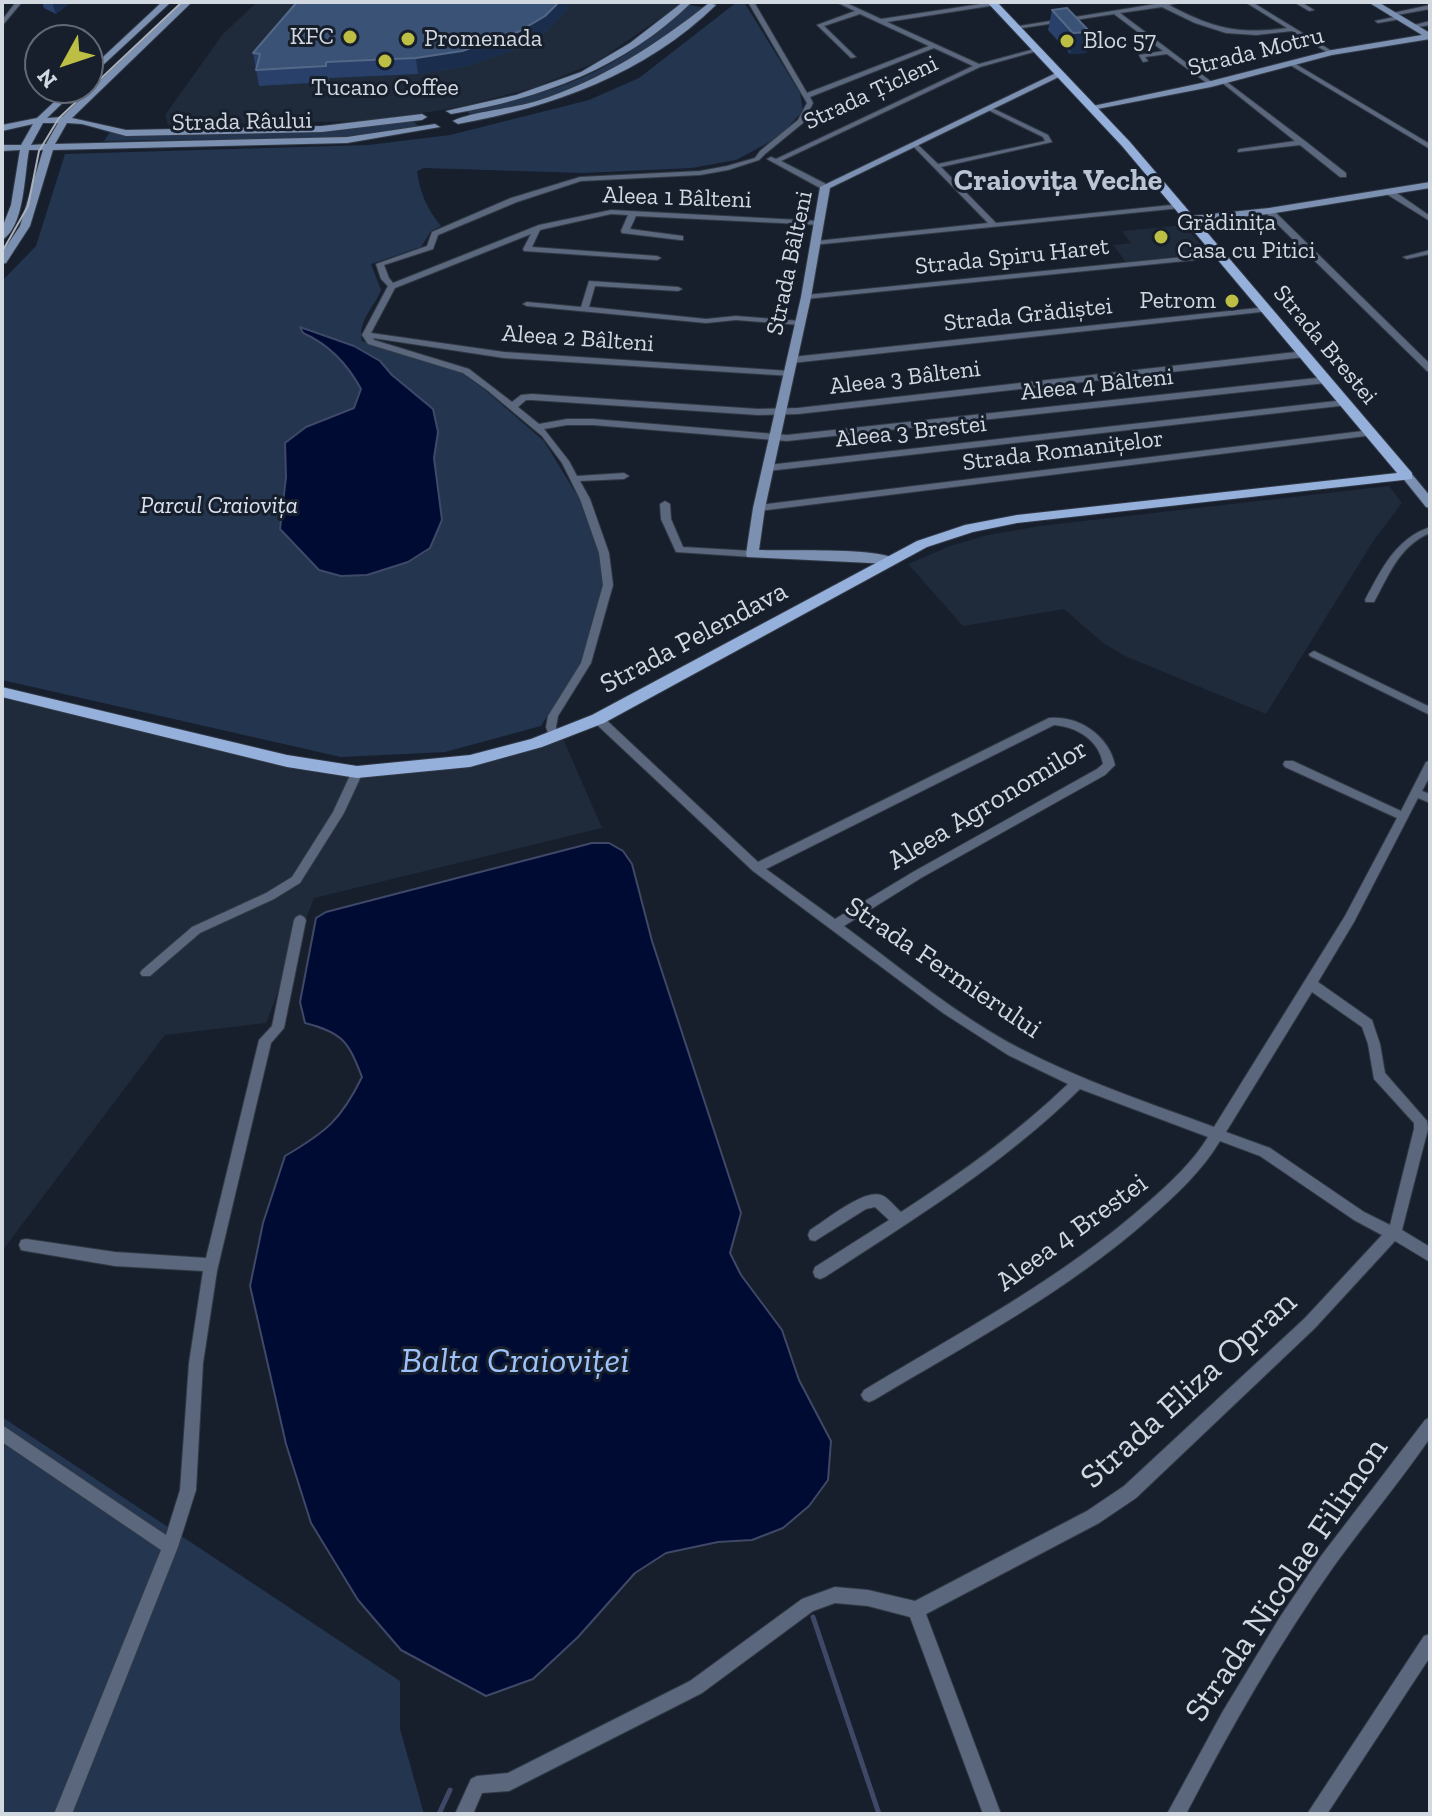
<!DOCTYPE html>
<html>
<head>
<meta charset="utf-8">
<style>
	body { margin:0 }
	#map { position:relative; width:1432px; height:1816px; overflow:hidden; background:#171f2c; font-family:"Zilla Slab",serif }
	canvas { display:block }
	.frame { position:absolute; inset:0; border:4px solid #d2d8e0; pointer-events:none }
	.north { position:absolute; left:24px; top:24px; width:80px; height:80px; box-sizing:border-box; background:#171f2c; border:2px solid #626974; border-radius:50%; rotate:230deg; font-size:22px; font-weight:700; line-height:32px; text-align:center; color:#d2d8e0 }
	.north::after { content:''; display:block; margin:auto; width:28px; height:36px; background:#bcbf43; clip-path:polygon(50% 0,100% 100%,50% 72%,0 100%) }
</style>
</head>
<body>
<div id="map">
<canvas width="1432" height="1816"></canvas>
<div class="frame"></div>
<div class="north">N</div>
</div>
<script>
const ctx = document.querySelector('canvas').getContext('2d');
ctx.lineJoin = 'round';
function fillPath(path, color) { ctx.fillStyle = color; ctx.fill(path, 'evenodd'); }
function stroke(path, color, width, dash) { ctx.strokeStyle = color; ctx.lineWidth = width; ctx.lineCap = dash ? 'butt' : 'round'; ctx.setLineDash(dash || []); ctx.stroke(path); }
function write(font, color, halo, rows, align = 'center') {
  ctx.font = font + ' "Zilla Slab",serif'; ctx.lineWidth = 6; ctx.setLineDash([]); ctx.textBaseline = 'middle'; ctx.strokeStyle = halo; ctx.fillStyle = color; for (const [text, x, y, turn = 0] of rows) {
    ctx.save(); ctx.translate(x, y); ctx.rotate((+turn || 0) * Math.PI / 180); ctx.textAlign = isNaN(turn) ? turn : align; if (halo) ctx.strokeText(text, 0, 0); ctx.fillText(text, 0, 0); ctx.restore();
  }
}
const built = new Path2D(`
	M257,2H684L595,63L533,88L459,107L374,121L168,125L165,115L223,34Z
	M1184,225L1208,253L1126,262L1113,245L1131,243L1122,231Z
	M1389,486L1402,503L1372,543L1266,714L1127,657L1103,643L1064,609L963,626L908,564L950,546L988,535L1040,526Z
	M2,691L357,772L420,768L561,734L602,828L314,898L266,1023L165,1035L2,1251Z`);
const green = new Path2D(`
	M737,2H744L800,93L803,111L779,137L736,160L692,168L583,173L424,168L417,171C420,193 427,209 441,226L431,231L421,247L371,264L381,290C374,308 357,321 362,341L462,373L485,390L544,441L580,500L599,554L603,586L580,665L541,726L445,752L341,757L2,680V281L36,246L65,154L368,145L450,135L589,100L639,78Z
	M690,5L704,8C675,30 646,56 613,72C569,95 520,106 471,116L467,111C514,101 561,90 604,67C635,51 662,27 690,5Z
	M413,121L420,128L372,136L325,138L104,141L110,132L323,131Z
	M2,1417L400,1681V1729L424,1814H2Z`);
const water = new Path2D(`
	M300,327L354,346L380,361L392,375L433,409L438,432L434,458L442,520L430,548L408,562L367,575L341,576L319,570L280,529L286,477L285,443L306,427L354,408L361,389C348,365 328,344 303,333Z
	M592,843H609L623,851L632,864L652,941L741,1213L730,1253L741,1275L782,1330L799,1380L831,1441L828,1480L809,1506L783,1528L752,1540L718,1542L666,1553L635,1573L578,1637L533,1679L486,1696L401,1650L358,1600L311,1523L286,1444L250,1286L263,1223L285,1156C326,1132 341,1120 362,1077C348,1041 343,1033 305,1023L300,1002L316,918L326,912Z`);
const stream = new Path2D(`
	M813,1617L879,1814
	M439,1814L450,1790`);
const street = new Path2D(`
	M16,2H22L2,26V20Z
	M748,2H754L807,93L929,46L860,14L824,26L856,57L851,58L817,25L855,11L836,2H844L881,19L994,2L996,5L887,22L979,64L1038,48L1041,50L980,67L781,161L828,185V189H822L767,159L771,157L776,159L973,66L934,48L810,97L813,103L803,123L765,154L759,160L728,170L700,175L581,181L517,202L438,235L433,249L384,265L389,278L393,283L539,225L611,210L818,221H821V225L636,216L630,229L683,236V240H680L622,233L621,231L628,215L611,214L544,229L540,230L532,247L657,256L661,258L657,260L524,251L523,249L531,234L395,288L371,333L504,352L789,371L793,374L792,376L504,358L373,338L374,340L469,369L512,402L521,395L532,394L758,409L798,408L1305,351L1309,354L1305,357L798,414L758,415L532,400H526L518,407L539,424L567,419H593L787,435L1326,377L1330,380L1326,383L787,441L593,425H567L544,429L569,461L577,476L624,473L629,476L624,479L580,481L590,499L609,553L613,585L591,663L558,716L556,727L559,737L554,741L550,740L546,727L548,716L581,663L603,585L599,553L580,499L562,463L542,436L487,390L463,373L368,344L362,335L388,286L381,279L376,264L427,246L432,232L511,198L580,177L700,171L727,166L755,158L760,151L798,120L807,103Z
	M1168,2H1183L1169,5C1211,28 1239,35 1287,28L1245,2H1252L1335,53L1330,54L1292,31L1256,35L1226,33L1195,23L1162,7L1120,13L1213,83L1214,84L1211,86L1167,54L1145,57L1148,61L1143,62L1139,55L1163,51L1114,14L1016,29L1013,27Z
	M1294,2H1301L1314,10L1309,11Z
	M1430,5V9L1391,16L1388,14Z
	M1399,16L1401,19L1378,23L1375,21Z
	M1430,21V25L1413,28L1410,26Z
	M1290,63H1294L1430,144V149L1290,65Z
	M1223,79L1305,141L1346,173V177H1340L1300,145L1238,152V150L1240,149L1295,141L1221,82L1220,81Z
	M990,107L1048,135L1052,142L941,167L996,223L1181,204L1185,206L1181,208L813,245V241H816L988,223L911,144L916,143L938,164L1045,141L1043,137L988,110V108Z
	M1388,191H1394L1430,216V221L1388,195Z
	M1266,209H1272L1430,364V372L1427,371L1266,213Z
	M1430,250V254L1407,259L1403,257Z
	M1222,253H1225V257L806,299L802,297L806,295Z
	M589,281L678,287L682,289L678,291L595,286L589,307L706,319L736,316L800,321L804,323L800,325L736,320L706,323L527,306L523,304L527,302L581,307Z
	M1267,307L1271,309L1270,311L792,363L788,360L792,357Z
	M1345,400L1349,403L1348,405L768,471L763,468L768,465Z
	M1371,430L1374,431V435L759,511L754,508L759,505Z
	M665,501L670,504L671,519L683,547L752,551L757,554L752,557L676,552L661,519L660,504Z
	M1430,527V533C1399,546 1389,575 1374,602H1366L1365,600C1381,570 1395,539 1430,527Z
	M1314,651L1430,707V715L1310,656L1309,654Z
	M598,715L602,716L758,862L1049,718C1079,715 1109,736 1115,765L1105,775L921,878L844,926C901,968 957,1016 1021,1049C1083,1081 1149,1103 1214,1127L1345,916L1397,818L1285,767L1283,764L1285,761H1293L1401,811L1426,762L1430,761V776L1422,791L1430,794V803L1418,798L1354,922L1318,982L1372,1020L1380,1044L1385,1073L1427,1121L1428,1129L1402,1230L1430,1247V1262L1395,1241L1315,1328L1136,1498L1099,1523L926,1614L1001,1814H983L910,1617L868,1606L835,1603L813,1611L702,1693L515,1788L509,1791L482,1793L473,1814H455L471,1779L477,1776L508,1773L690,1681L802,1599L835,1587L868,1590L915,1601L1087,1511L1124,1486L1305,1318L1382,1235L1354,1220L1260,1156L1220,1141C1202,1171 1176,1195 1150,1218C1068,1291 968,1344 874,1400L869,1402L864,1400L861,1395L864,1390C960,1332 1061,1279 1146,1204C1169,1184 1192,1163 1208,1137L1080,1089C1004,1164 914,1219 825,1277L820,1279L815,1277L813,1272L815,1267L889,1220L875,1207L866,1209L815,1241L810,1240L808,1235L810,1230C825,1221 863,1189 881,1195C888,1197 895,1207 901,1212C960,1174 1017,1133 1068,1084L1008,1055L943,1013L753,871L594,722L593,719L594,716ZM1054,725C1077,727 1099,740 1103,764L1097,769L913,872L835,919L766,869ZM1312,992L1362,1027L1368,1044L1374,1079L1414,1123V1129L1390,1225L1364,1212L1270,1148L1226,1132Z
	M357,768L363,772L344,813L300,883L274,899L200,933L150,976H142L140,973L142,970L192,927L266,893L292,877L333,812L353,769Z
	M300,915L304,917L306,920L284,1028L271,1043L217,1271L203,1363L196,1490L178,1547L72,1814H54L161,1550L2,1442V1425L166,1535L180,1490L189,1363L203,1271L115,1266L26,1251L21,1250L19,1245L21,1240L26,1239L115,1252L206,1258L259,1040L272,1026L294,920L296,917Z
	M1430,1417V1438C1400,1482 1365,1523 1334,1566C1278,1645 1230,1729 1186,1814H1167L1223,1711L1280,1617L1321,1556L1425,1420Z
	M1430,1634V1657L1327,1814H1307L1424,1636Z`);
const secondary = new Path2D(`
	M162,2H171L88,79V71Z
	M183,2H192L72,118L126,130L322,126L422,114L427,117L422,120L322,132L126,136L82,124L67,123L55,144L347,137L435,124L440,127L347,143L53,150L30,226L6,263L2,264V253L20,226L43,150H29C24,175 25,226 2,240V228L11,205L20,150L2,151V145H21L33,124L2,131V125L37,118L69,88H78L47,118L62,117ZM43,123H58L46,144L31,145Z
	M683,2H692C626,67 541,99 451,114L446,111L516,95L581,72L630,43Z
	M1368,2H1378L1430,33V39L1332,55L1211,87L1092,110L1088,107L1211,81L1332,50L1422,35Z
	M709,3L716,5C645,74 553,107 458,124L453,121C470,112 515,108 537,101C602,80 656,45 709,3Z
	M1058,72L1065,74L830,188L811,297L765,508L759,550C786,551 881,547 897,560L891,564L747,557L746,554L753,508L801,297L820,187Z
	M1430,182V188L1269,214L1192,222L1187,219L1192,216L1269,208Z
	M1407,472L1411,473L1430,496V508L1426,507L1401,476Z`);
const primary = new Path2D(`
	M987,2H997L1130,142L1412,473V479L1017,523L973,532L927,547L604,723L542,747L470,767L357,778L287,767L2,697V687L287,755L357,766L470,755L531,739L592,715L917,541L965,525L1017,515L1397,473L1122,146Z`);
const tram = new Path2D(`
	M2,252L28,206L39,151L59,118L182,2`);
const wall = new Path2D(`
	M42,2H71L56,14L44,8Z
	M297,2H571L565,12L546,32L522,47L464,67L418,74L329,78V82L259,86L253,53Z
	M1052,10L1090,32L1086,53L1070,54L1048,30Z`);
const shadedWall = new Path2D(`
	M52,2H71L56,14Z
	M559,2H571L565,12L546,32L522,47L464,67L418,74L416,58Z
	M1090,32L1086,53L1070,54L1073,33Z`);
const building = new Path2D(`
	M297,2H559L545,16L520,31L462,51L416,58L326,62V66L256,70L260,54L253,53Z
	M1067,8L1090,32L1073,33L1052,10Z`);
const markers = [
	[350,37,8,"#bcbf43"],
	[408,39,8,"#bcbf43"],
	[1067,41,8,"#bcbf43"],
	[385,61,8,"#bcbf43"],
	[1161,237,8,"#bcbf43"],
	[1232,301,8,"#bcbf43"]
];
const farPoinames = [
	["KFC",334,37,"right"],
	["Promenada",424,39],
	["Bloc 57",1083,41],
	["Tucano Coffee",385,88,"center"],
	["Grădinița",1177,223],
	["Casa cu Pitici",1177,251],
	["Petrom",1216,301,"right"]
];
const farStreetnames = [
	["Strada Motru",1256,52,-14],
	["Strada Țicleni",871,93,-25],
	["Strada Râului",242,122,-1],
	["Aleea 1 Bâlteni",677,198,2],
	["Strada Spiru Haret",1012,257,-6],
	["Strada Bâlteni",790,263,-78],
	["Strada Grădiștei",1028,315,-6],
	["Aleea 2 Bâlteni",578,339,4],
	["Strada Brestei",1325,345,50],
	["Aleea 3 Bâlteni",905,378,-7],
	["Aleea 4 Bâlteni",1097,385,-6],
	["Aleea 3 Brestei",911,432,-6],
	["Strada Romanițelor",1063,451,-7]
];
const farParknames = [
	["Parcul Craiovița",219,506]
];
const streetNames = [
	["Strada Pelendava",694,638,-28],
	["Aleea Agronomilor",988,805,-31],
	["Strada Fermierului",943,968,34],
	["Aleea 4 Brestei",1072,1233,-36]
];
const farDistrictnames = [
	["Craiovița Veche",1058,181]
];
const nearStreetnames = [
	["Strada Eliza Opran",1189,1390,-42],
	["Strada Nicolae Filimon",1287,1580,-56]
];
const nearWaternames = [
	["Balta Craioviței",515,1362]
];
fillPath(built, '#1f2a3b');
fillPath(green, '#243550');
fillPath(water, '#000b33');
stroke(water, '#3f4867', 2);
stroke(stream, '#3f4867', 5);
stroke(street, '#313945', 2);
stroke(secondary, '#313945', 2);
stroke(primary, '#313945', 2);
fillPath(street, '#5a677c');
fillPath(secondary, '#7c90b2');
fillPath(primary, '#96b0dc');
stroke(tram, '#aab0b9', 2);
fillPath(wall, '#29416a');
fillPath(shadedWall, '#1a2d4c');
fillPath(building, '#3b5277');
stroke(building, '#536787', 2);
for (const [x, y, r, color] of markers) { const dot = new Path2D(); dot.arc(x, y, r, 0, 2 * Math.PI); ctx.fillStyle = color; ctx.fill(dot); stroke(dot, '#171f2c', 3); }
write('24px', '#d2d8e0', '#171f2c', farPoinames, 'left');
write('24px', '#d2d8e0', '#171f2c', farStreetnames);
write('italic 24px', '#d9e2f1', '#171f2c', farParknames);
write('28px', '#d2d8e0', '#171f2c', streetNames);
write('bold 30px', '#b9c4d5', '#171f2c', farDistrictnames);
write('34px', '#d2d8e0', '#171f2c', nearStreetnames);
write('italic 36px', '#9ec1fa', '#171f2c', nearWaternames);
</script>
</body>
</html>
